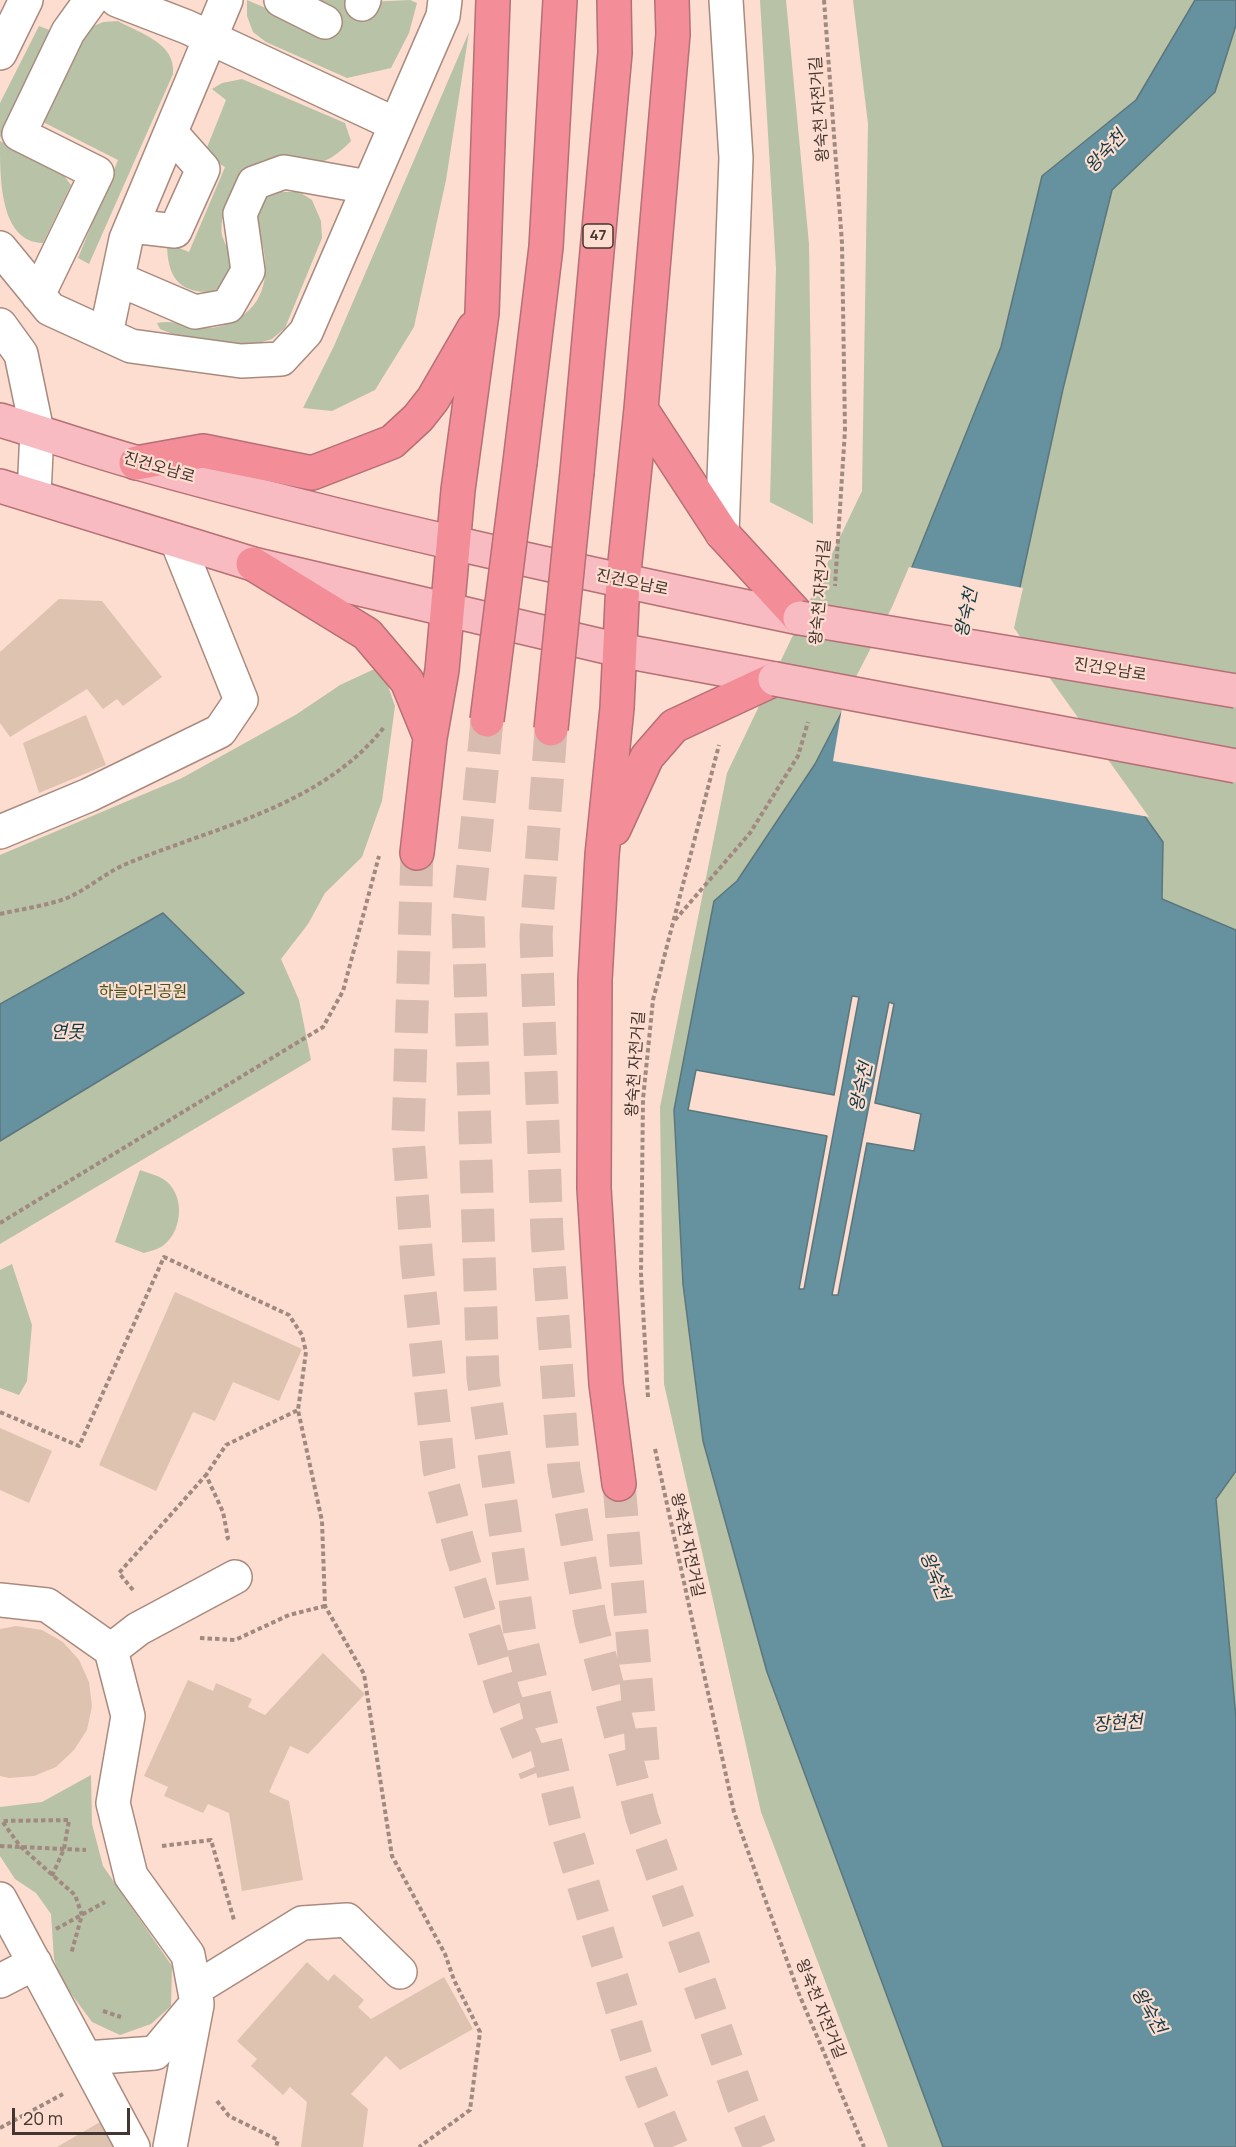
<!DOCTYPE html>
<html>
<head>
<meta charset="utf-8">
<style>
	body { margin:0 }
	#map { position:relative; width:1236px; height:2147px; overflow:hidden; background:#fdddcf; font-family:Manrope,sans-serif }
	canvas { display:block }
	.scale { position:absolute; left:12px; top:2108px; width:118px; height:27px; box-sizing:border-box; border:3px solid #433631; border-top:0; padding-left:8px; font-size:18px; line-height:21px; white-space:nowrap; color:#433631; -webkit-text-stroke:4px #fdddcf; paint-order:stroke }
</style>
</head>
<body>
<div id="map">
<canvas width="1236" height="2147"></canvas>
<div class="scale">20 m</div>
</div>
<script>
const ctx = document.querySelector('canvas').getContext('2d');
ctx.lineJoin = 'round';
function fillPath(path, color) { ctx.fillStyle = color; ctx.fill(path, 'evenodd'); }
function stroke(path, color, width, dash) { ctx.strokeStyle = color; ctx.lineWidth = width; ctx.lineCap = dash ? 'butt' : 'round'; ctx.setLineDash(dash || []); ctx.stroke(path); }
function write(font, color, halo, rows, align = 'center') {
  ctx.font = font + ' Manrope,"Noto Sans KR",sans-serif'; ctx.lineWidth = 4.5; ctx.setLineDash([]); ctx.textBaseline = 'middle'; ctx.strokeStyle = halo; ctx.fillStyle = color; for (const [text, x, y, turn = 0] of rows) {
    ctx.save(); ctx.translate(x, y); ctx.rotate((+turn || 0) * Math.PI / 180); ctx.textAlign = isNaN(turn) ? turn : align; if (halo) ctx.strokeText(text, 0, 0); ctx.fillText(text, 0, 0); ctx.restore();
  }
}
const green = new Path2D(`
	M247,0L326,34L317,0H347L346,3L410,0L417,3L409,33L391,68L347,78L266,42L253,32L247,16Z
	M760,0H786L809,244L813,524L770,502L776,268Z
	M853,0H1195L1136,100L1042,176L1001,347L895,609L815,764L737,881L714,901L674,1110L683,1284L703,1441L767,1672L943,2147H888L761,1812L664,1384L660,1107L727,773L862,491L868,124Z
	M118,21C141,34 176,43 173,74L89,264L78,258L118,160L43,122L59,82L87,29L103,22Z
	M1236,25V930L1162,899L1163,842L1011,628L1063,389L1112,190L1215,92Z
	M39,26L52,31L0,138V103Z
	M469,32L446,180L414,327L375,390L332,411L303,408L334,346Z
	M242,79L345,123L351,141C314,179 308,155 270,159C244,161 215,213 223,238C225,245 230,252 234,259L226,290C186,297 167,285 167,243L189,252L225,167L204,155L226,100L212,89L222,83Z
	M0,141L62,173L71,185L43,243C0,242 0,180 0,141Z
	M281,192H299L312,200L321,221L322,238L285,328L272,339L252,345L178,336L160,329L157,323C179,318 198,333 221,326C259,314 271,285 263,247C261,239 254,228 254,220C255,214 261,205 263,199Z
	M381,666L395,706L382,801L362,857L325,893L308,924L281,959L299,1000L311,1060L0,1244V855L182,778L297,714L340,685Z
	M140,1170C148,1173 160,1176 166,1181C186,1197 182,1234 161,1247C156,1250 149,1251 144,1253L115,1242Z
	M12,1264L32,1325L27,1381L19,1395L0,1388V1270Z
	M1236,1471V1719L1216,1499Z
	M91,1775L92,1824L103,1866L172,1966L171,2006L151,2024L120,2035L92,2022L61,1980L54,1959L51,1914L36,1893L15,1879L0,1856V1807L42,1802Z`);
const water = new Path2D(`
	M1195,0H1236V25L1215,92L1112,190L1063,389L1011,628L1163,842L1162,899L1236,930V1471L1216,1499L1236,1718V2147H943L767,1672L703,1441L683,1284L674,1110L714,901L737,881L815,764L895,609L1001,347L1042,176L1136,100ZM852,996L859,997L804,1289H799L827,1136L688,1110L696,1070L834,1095ZM889,1002L894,1004L875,1103L921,1114L914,1151L867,1143L838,1295H832Z
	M163,913L244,993L0,1141V1004Z`);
const pier = new Path2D(`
	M909,567L1023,588L1014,628L1149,817L833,761L843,702L892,607Z`);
const building = new Path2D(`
	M59,599L102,601L162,677L123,706L117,699L103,709L87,689L10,737L0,723V652Z
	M86,715L106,765L39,793L23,743Z
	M175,1292L302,1349L279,1401L233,1382L215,1421L193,1412L156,1491L99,1465Z
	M0,1428L52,1451L29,1503L0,1490Z
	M16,1626L42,1630L63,1642L79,1660L89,1682L92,1706L87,1730L74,1750L56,1767L34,1776L9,1778L0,1776V1629Z
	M323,1653L365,1694L308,1754L290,1746L269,1792L289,1801L303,1880L242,1891L229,1813L208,1804L203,1813L164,1796L168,1787L144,1776L188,1680L213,1691L216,1683L252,1699L248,1707L265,1715Z
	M307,1962L328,1981L334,1974L364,2000L358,2007L371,2019L444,1977L473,2029L400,2070L386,2056L351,2094L368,2109L363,2147H301L307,2102L290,2087L283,2095L251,2066L257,2059L237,2041Z
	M107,2118L121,2147H57Z`);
const highwayTunnel = new Path2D(`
	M487,720L468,917L483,1378L520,1634L567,1831L641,2073L672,2147
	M551,729L536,935L547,1236L564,1470L591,1622L642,1818L743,2106L760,2147
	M417,853L408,1136L417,1263L439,1469L461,1552L505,1698L536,1773
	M619,1484L643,1761`);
const path = new Path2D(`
	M824,0L842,243L845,430L835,586
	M0,914C21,909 46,906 67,898C88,889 105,873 126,864C215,827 323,806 385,726
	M675,920L750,833L798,756L808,722
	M0,1223L323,1027L343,991L379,856
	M648,1397L641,1274L643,1099L653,1000L719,745
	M0,1412L79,1446L164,1257L289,1315L302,1335L306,1352L298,1410L322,1521L325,1606L364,1674L392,1856L445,1954L454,1980L480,2032L470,2110L419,2147
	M655,1449L734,1812L799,1994L864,2147
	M226,1539L228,1538L223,1512L206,1475L226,1445L298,1410
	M133,1590L119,1573L206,1475
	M200,1638L235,1640L289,1615L325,1606
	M0,1846L86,1850
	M162,1846L211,1840L234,1920
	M52,1876L64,1849L69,1820L2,1821L20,1846L75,1895L82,1915L71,1954
	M56,1929L105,1902
	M103,2011L121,2017
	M217,2101L229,2116L278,2140L276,2147
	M0,2128L63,2094`);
const minor = new Path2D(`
	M117,0L187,27L395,124
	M281,0L325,22
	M362,4L364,0
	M0,53L26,0
	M132,226L175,231L203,169L171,133
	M0,248L50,309L131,346L241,361L281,359L306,332L443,16L445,0
	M118,279L195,312L228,306L248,271L240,214L254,183L284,172L368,187
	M38,295L97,173L19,134L68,32L91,0
	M0,325L21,354L37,431L34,495
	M106,334L126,239L226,0
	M722,533L736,158L726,0
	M0,832L89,795L220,731L241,700L177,541
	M0,1600L47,1605L111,1650L128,1716L113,1803L131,1876L188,1955L197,2003L155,2053L86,2058
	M111,1650L138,1629L235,1577
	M0,1899L133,2147
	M0,1981L35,1963
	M195,1989L302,1923L347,1920L400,1972
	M170,2147L197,2005`);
const major = new Path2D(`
	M0,420C46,434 92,450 138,463C356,524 578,572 800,618
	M0,486L253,564L619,650L775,679`);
const highway = new Path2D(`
	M672,0L673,34L641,409L722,533L800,618
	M520,462L546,247L560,0
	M136,463L203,451L312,473L392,442L418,418L433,399L474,328
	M577,472L615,53L614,0
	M253,564L367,634L407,681L430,737
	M614,829L647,757L674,726L775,679
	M417,853L430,738L442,670L458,490L482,313L493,0
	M619,1484L606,1384L594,1188L595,980L602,855L617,708L623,581L641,409`);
const majorBridge = new Path2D(`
	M800,618L1236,691
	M775,679L1236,766`);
const highwayBridge = new Path2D(`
	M487,720L520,462
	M551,729L577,472`);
const shields = [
	[598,236,30]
];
const shieldNames = [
	["47",598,236]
];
const streetNames = [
	["왕숙천 자전거길",820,109,-94],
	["진건오남로",159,468,16],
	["진건오남로",632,583,12],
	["왕숙천 자전거길",821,592,-85],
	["진건오남로",1110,670,9],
	["왕숙천 자전거길",636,1064,-86],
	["왕숙천 자전거길",687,1545,78],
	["왕숙천 자전거길",820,2009,68]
];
const parkNames = [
	["하늘아리공원",143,993]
];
const waterNames = [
	["왕숙천",1106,152,-47],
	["왕숙천",967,613,-78],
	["연못",67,1033],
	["왕숙천",862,1087,-78],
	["왕숙천",934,1576,68],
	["장현천",1118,1724,-4],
	["왕숙천",1148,2011,60]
];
fillPath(green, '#b7c2a6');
fillPath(water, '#66929f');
stroke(water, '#5c767e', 1.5);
fillPath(pier, '#fdddcf');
fillPath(building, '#dec3b0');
stroke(highwayTunnel, '#d8bcaf', 33, [33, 16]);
stroke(minor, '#a88b7e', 36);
stroke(major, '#b56f75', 36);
stroke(highway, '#b56f75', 36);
stroke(path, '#a08a80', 4, [4.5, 3]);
stroke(minor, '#fff', 33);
stroke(major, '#f8bbc2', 33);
stroke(highway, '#f38e99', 33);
stroke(majorBridge, '#b56f75', 36, []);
stroke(highwayBridge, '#b56f75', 36, []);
stroke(majorBridge, '#f8bbc2', 33);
stroke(highwayBridge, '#f38e99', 33);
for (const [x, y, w] of shields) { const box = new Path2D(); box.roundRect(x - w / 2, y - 12, w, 24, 4.5); ctx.fillStyle = '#fdddcf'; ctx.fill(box); stroke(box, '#433631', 1.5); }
write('bold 15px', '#433631', null, shieldNames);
write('16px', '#433631', '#fdddcf', streetNames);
write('16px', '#465720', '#fdddcf', parkNames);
write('italic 18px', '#113b45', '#fdddcf', waterNames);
</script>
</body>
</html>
